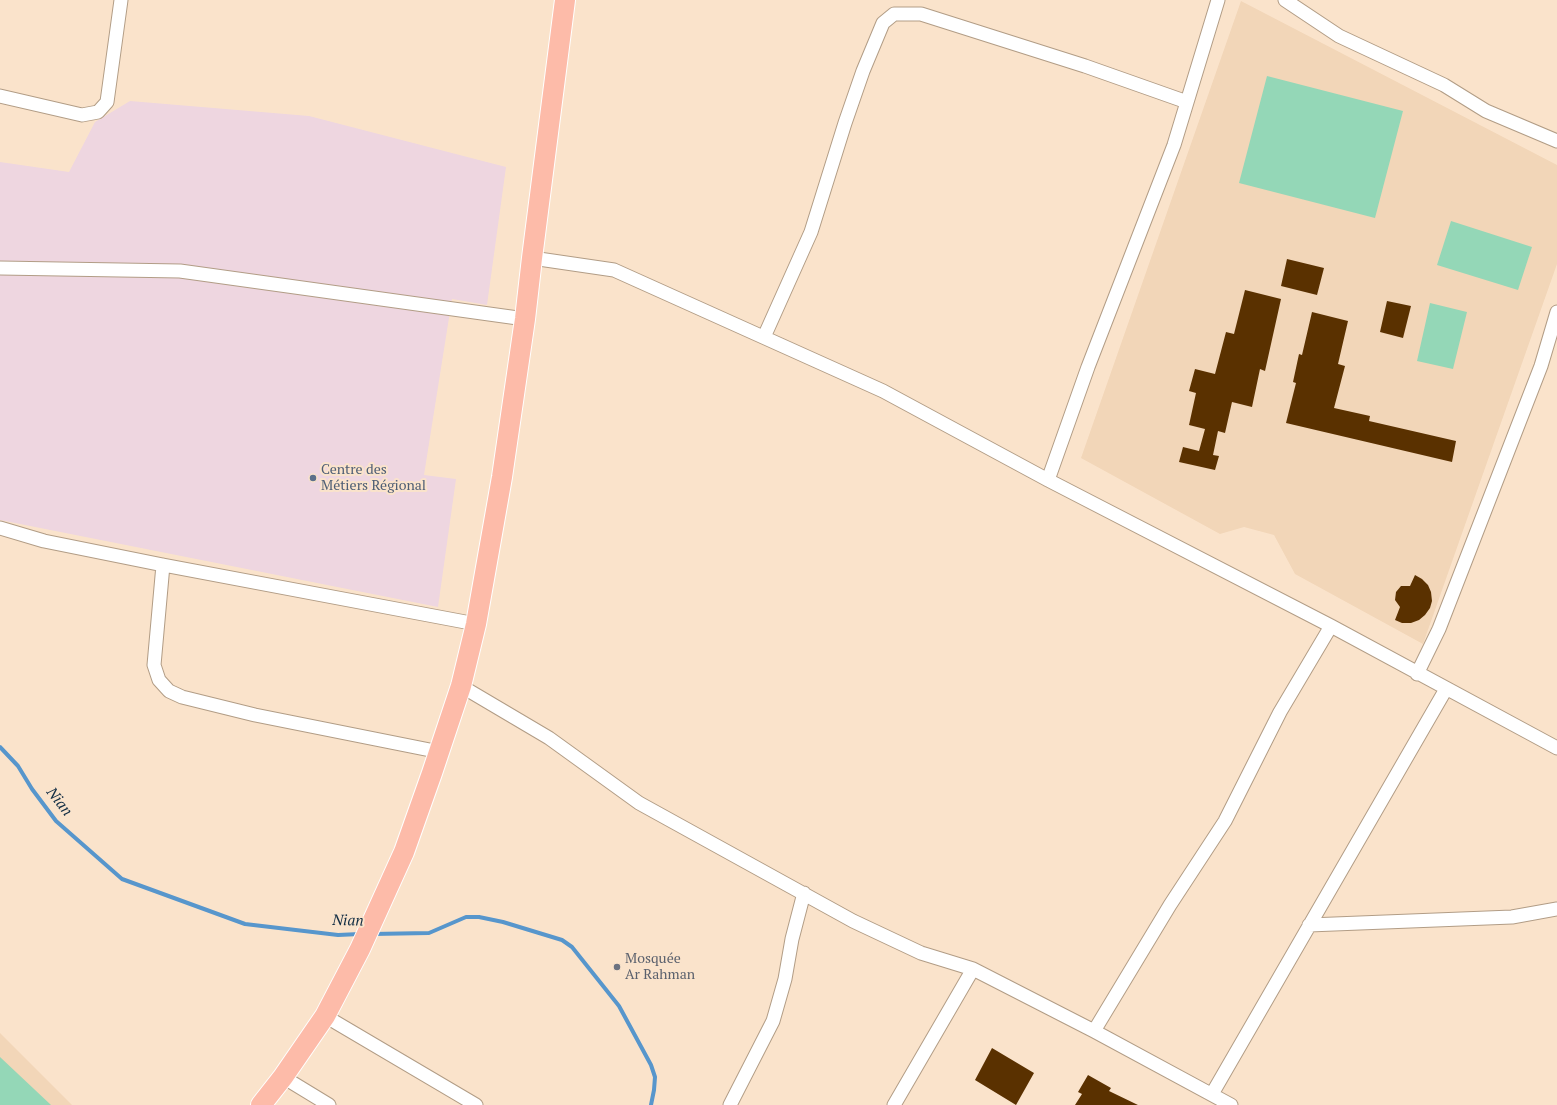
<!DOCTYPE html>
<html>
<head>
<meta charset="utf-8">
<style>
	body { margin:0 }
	canvas { display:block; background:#fae3cb }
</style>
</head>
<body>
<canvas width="1557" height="1105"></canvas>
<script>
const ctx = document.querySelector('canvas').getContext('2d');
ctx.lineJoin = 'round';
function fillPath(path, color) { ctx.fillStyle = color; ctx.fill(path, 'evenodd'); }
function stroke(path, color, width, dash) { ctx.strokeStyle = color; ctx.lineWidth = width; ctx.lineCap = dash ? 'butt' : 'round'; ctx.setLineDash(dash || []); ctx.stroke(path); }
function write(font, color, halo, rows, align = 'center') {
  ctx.font = font + ' "PT Serif",serif'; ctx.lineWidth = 4; ctx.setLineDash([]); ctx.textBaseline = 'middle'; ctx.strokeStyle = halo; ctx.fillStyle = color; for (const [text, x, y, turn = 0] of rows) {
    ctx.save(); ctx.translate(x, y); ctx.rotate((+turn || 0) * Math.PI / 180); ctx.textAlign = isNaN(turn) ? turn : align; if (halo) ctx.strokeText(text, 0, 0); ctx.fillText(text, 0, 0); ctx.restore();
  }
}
const built = new Path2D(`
	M1241,1L1557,165V264L1423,644L1295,574L1274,535L1244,527L1220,534L1081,458Z
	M0,1033L72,1105H0Z`);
const industrial = new Path2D(`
	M130,101L309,116L506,167L487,305L452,299L424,475L456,479L438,607L0,520V162L69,172L95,122Z`);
const green = new Path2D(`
	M1267,76L1403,111L1375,218L1239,183Z
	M1451,221L1532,247L1518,290L1437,265Z
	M1430,303L1467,312L1453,369L1417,361Z
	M0,1057L51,1105H0Z`);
const stream = new Path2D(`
	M0,747L18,766L32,789L56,821L122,879L245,924L338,935L360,934
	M372,934L429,933L466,917H479L503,922L562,940L572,947L619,1006L651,1065L655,1077L654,1090L651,1105`);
const building = new Path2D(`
	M1287,259L1324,268L1317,295L1281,286Z
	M1245,290L1281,299L1265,371L1260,369L1252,407L1232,402L1225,433L1218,431L1213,455L1219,456L1215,470L1179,462L1183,447L1199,451L1205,429L1189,425L1196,393L1189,391L1195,369L1215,374L1226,332L1234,334Z
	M1387,301L1411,306L1403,338L1380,332Z
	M1312,312L1348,321L1338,364L1345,366L1334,408L1370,416L1369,421L1456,441L1452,462L1286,423L1296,383L1293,382L1299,354L1302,355Z
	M1415,575L1422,579L1428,585L1431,592L1432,601L1430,608L1425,615L1419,620L1411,623H1402L1395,620L1400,607L1395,600L1396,592L1401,586H1410Z
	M992,1048L1034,1073L1016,1105L975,1080Z
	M1088,1075L1111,1088L1109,1091L1138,1105H1075L1082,1094L1078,1092Z`);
const street = new Path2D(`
	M1285,0L1339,36L1444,85L1486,111L1557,141
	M0,96L82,115L98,112L107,102L121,0
	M532,258L614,270L883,391L1048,480L1331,626L1557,748
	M0,268L180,271L525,319
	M764,337L811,232L845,123L863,71L883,23L894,14H921L1085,66L1187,102
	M1048,480L1088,367L1174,145L1218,0
	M0,528L44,541L163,565L476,624
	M163,565L154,665L159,680L169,691L182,697L255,715L440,752
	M1417,674L1439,629L1541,366L1557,312
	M461,686L549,738L639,803L853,921L921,953L973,969L1094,1031L1231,1105
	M1309,925L1512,917L1557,909
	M325,1016L476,1105
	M1094,1031L1170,905L1225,821L1280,712L1331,626
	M283,1077L329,1105
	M1212,1094L1446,689
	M730,1105L773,1021L785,979L792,939L804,893
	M894,1105L973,969`);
const primary = new Path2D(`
	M261,1105L283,1077L325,1016L360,949L404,852L432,773L461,686L476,624L502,477L525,319L532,258L565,0`);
const markers = [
	[313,478,4,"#5c6f8a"],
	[617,967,4,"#6b7280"]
];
const serviceNames = [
	["Centre des",321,470],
	["Métiers Régional",321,486]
];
const worshipNames = [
	["Mosquée",625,959],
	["Ar Rahman",625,975]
];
const waterNames = [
	["Nian",59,802,52],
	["Nian",348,921,1]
];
fillPath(built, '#f2d6b8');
fillPath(industrial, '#eed6e0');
fillPath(green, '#94d7b7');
stroke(stream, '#5796cc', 4);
fillPath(building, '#5a3100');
stroke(street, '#b29d86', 15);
stroke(primary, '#fff', 22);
stroke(street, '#fff', 13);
stroke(primary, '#fdbba9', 20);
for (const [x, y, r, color] of markers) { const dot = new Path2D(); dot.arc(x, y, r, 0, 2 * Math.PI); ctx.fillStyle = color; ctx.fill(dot); stroke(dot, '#fae3cb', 1.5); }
write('14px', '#4e5e75', '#fae3cb', serviceNames, 'left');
write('14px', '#5b616d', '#fae3cb', worshipNames, 'left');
write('italic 15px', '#112c43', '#fae3cb', waterNames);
</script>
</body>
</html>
